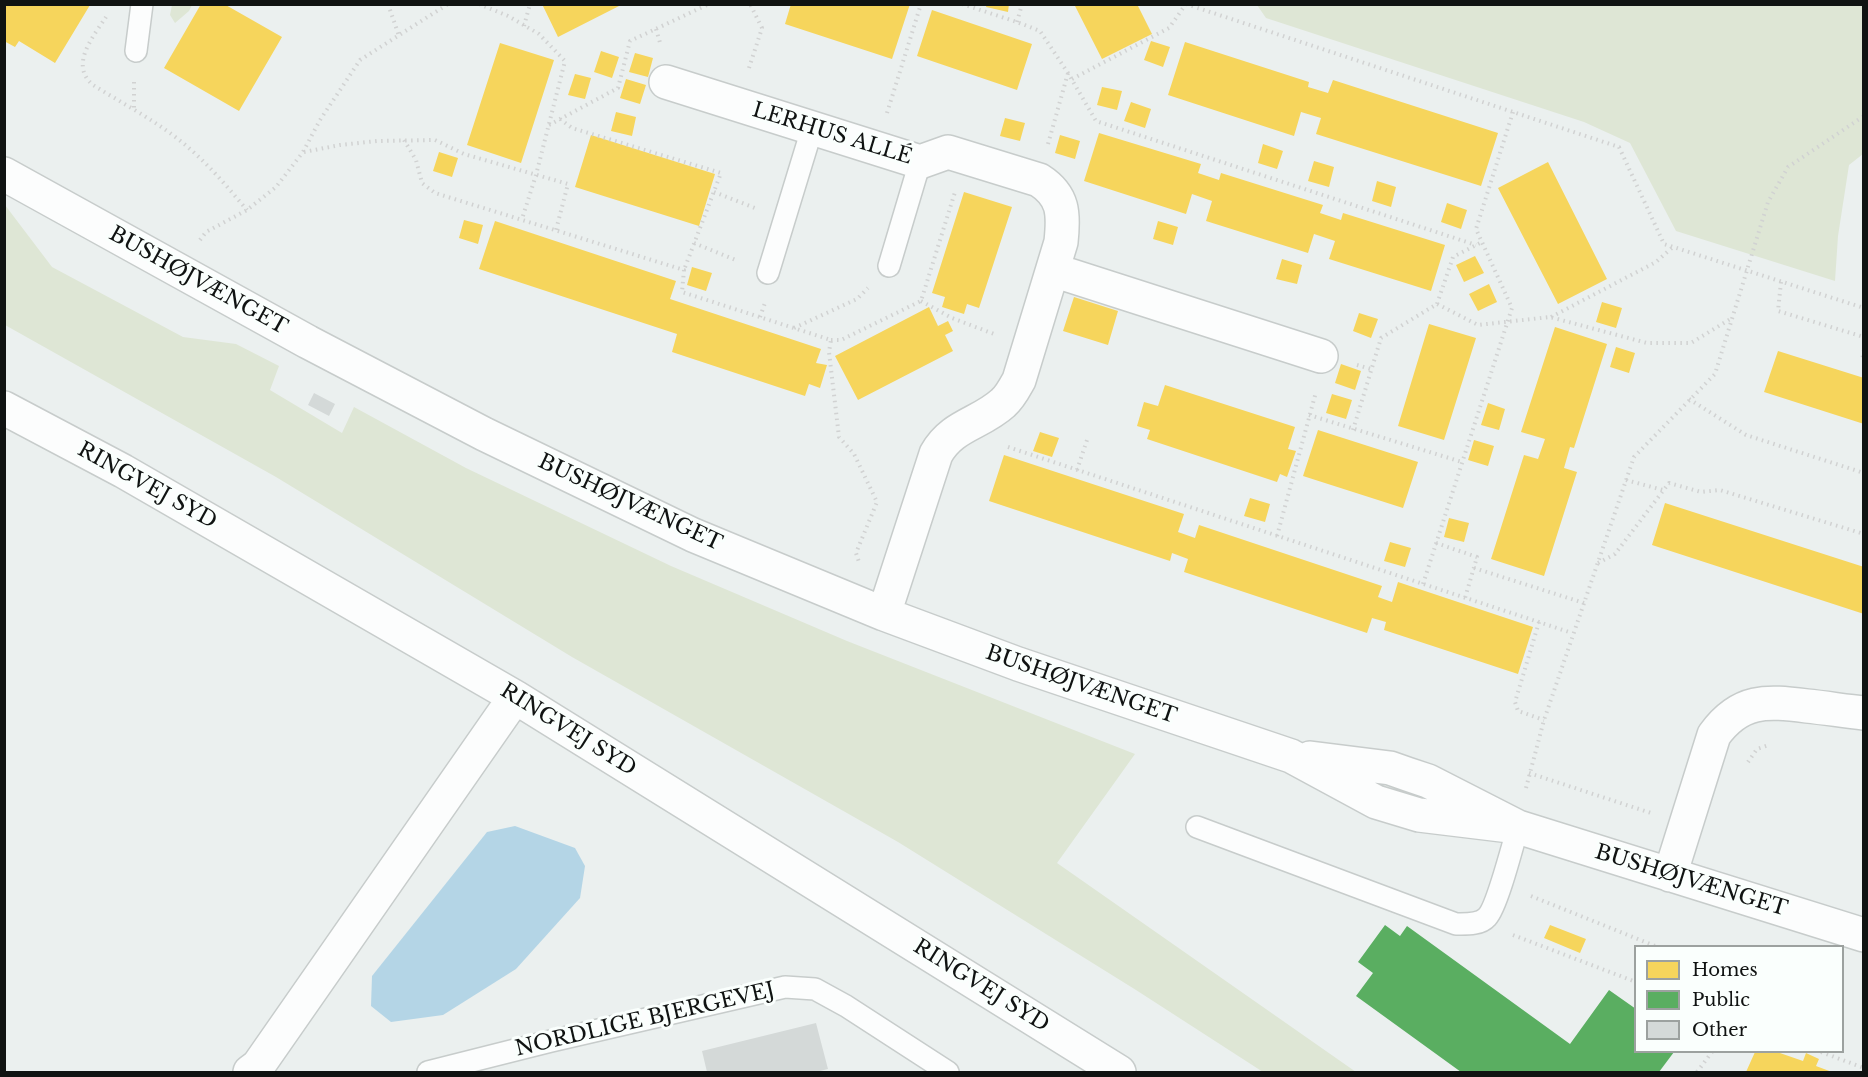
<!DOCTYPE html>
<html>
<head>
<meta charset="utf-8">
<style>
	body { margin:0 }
	#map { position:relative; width:1868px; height:1077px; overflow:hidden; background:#ebf0ef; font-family:"Libre Baskerville",serif }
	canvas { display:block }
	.frame { position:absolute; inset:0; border:6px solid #101312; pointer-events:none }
	.legend { position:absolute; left:1634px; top:945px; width:210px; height:108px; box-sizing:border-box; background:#fafffd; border:2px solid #9ca19f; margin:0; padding:8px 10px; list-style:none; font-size:18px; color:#101312 }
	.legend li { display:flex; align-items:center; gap:12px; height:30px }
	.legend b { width:30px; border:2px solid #9ca19f }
</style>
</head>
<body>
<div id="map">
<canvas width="1868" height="1077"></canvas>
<div class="frame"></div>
<ul class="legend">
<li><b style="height:16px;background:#f6d55c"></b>Homes</li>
<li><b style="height:16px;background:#5aae61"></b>Public</li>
<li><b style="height:16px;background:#d4d9d8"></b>Other</li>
</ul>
</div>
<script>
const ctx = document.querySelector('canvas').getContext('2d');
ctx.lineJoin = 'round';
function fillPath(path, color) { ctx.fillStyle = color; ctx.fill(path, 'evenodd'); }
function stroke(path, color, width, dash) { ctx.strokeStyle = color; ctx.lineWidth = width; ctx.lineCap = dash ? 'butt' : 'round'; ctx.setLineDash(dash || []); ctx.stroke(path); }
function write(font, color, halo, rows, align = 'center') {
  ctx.font = font + ' "Libre Baskerville",serif'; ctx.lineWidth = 6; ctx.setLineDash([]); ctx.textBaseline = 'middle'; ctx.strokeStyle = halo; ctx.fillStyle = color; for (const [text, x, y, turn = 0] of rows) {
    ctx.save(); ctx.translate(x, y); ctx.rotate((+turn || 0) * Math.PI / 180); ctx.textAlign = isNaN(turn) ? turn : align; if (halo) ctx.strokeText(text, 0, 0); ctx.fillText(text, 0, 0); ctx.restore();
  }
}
const green = new Path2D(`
	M172,5V4L192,5L189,11L175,23L170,15Z
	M1257,5H1863V154L1849,165L1838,236L1835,281L1676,231L1630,143L1584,122L1266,18Z
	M5,205L52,267L183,337L236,344L279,366L270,390L342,433L354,407L466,468L671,566L847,641L1135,754L1057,863L1356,1072H1263L1136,990L898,842L572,657L276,477L5,325Z`);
const water = new Path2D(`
	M515,826L575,848L585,866L580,898L516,969L443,1015L391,1022L371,1006L372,976L487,832Z`);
const homes = new Path2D(`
	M201,4H224L282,37L239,111L164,68Z
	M542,4H623L558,37Z
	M791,4H910L892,59L785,24Z
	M987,4H1009L1008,12L986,7Z
	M1074,4H1137L1152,34L1102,59Z
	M4,5H90L55,63L19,41L15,47L4,41Z
	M932,10L1032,44L1017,90L917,56Z
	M1151,41L1170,47L1163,67L1144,60Z
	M1185,42L1309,82L1308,87L1328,93L1333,80L1498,133L1481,186L1316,134L1321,118L1301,112L1294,136L1168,95Z
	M500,43L554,60L521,163L467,145Z
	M601,51L619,57L612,78L594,72Z
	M635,53L653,58L648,77L629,72Z
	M575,74L591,78L585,99L568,95Z
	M626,79L646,85L640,104L620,98Z
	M1102,87L1122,91L1117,110L1097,105Z
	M1131,102L1151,109L1145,128L1124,121Z
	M616,112L636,117L632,136L611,131Z
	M1005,118L1025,123L1020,141L1000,136Z
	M1099,133L1201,164L1198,173L1219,180L1221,173L1323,205L1320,213L1341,220L1343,213L1445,245L1431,291L1329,259L1335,241L1314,234L1308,253L1206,221L1212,201L1192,194L1186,214L1084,181Z
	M591,135L715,174L699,226L575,187Z
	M1060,135L1080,141L1075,159L1055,153Z
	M1263,144L1283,151L1277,169L1258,163Z
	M439,152L458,158L452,177L433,171Z
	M1314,161L1334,167L1329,187L1308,181Z
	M1548,162L1607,279L1558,304L1498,188Z
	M1377,181L1396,187L1391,207L1372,201Z
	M964,192L1012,207L979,308L967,304L964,314L942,307L945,297L932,293Z
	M1447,203L1467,210L1461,229L1441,222Z
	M464,220L483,225L478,244L459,238Z
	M495,221L676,281L670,299L821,349L816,363L827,365L820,388L809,384L805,396L672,352L677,334L479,269Z
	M1158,221L1178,227L1173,245L1153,239Z
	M1475,256L1484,273L1464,282L1456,265Z
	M1282,259L1302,265L1297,284L1276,279Z
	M692,267L712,273L706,291L687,285Z
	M1489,284L1497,302L1478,311L1469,294Z
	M1074,297L1118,311L1108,345L1063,331Z
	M1602,302L1622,308L1616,328L1596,322Z
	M929,307L938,326L948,321L953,331L945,335L953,351L858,400L835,356Z
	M1359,313L1378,319L1371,338L1353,331Z
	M1429,324L1476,338L1444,440L1398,426Z
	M1555,327L1607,344L1574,448L1570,447L1564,468L1577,472L1544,576L1491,559L1524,455L1538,459L1545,439L1521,432Z
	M1616,347L1635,353L1629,373L1610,367Z
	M1778,351L1864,378V424L1764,392Z
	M1341,364L1361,371L1355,390L1335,383Z
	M1165,385L1295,427L1288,449L1296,451L1287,477L1280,474L1277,482L1147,439L1150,430L1137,426L1144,402L1158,406Z
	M1332,394L1352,400L1346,419L1326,413Z
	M1488,403L1505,409L1499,430L1481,425Z
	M1318,430L1418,462L1403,508L1303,476Z
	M1040,432L1059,438L1052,457L1033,451Z
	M1474,440L1494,446L1488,466L1468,460Z
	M1004,455L1184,514L1178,532L1195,538L1199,525L1382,586L1378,597L1392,602L1398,582L1533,627L1518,674L1384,630L1386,622L1372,618L1367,633L1184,572L1188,559L1172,553L1170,561L989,501Z
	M1250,498L1270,504L1265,522L1244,516Z
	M1665,503L1864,567V614L1652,545Z
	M1449,518L1469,523L1464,542L1444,537Z
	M1390,542L1411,548L1405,567L1384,561Z
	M1550,925L1586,939L1580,953L1544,938Z
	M1755,1052H1777L1803,1061L1806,1053L1819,1059L1816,1066L1832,1072H1746Z`);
const public = new Path2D(`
	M1385,925L1400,936L1407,926L1570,1044L1609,990L1636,1009V1052H1674L1659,1072H1461L1356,996L1373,973L1358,962Z`);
const building = new Path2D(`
	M314,393L335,404L329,416L308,405Z
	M816,1023L828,1069L816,1072H707L702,1051Z`);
const path = new Path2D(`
	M388,4L399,36
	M479,4L508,16L539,34L565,61L536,175L522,219
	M962,4L1017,22L1040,31L1068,73L1096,121L1476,245
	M1186,4L1619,147L1664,244L1864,308
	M106,17C93,37 69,65 93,85C125,105 162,124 190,149C211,167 229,189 247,210
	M1017,22L1022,4
	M524,26L530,4
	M656,29L661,46
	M749,68L762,28L750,4
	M1072,79L1169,28L1186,4
	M134,82V110
	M887,113L921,4
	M560,119L572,128L721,173L684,270
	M549,125L618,88L630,41L709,4
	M404,140L416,160L422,183L435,193L684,270L682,292L831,340L829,352L839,437L854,454L877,502L856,553L859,562
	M1048,144L1068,73
	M304,152L340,145L377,141L435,140L464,154L568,184L556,230
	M714,192L755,208
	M200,240L206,232L247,210L276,187L303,152L320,120L360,60L448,4
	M694,243L738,261
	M1781,282L1778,311L1864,337
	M921,301L952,318L994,334
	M1437,304L1453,257L1482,242
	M760,317L765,303
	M1551,317L1656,262L1673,247
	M794,328L857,299L868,288
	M831,340H841L921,301L955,192
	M1864,350L1862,360H1864
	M1357,365L1371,369
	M1689,399L1746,435L1864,473
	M1309,415L1462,462
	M1353,430L1381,338L1437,304L1478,325L1550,317L1647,343H1691L1732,318
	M1008,447L1572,633
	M1077,470L1087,440
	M1626,480L1663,490
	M1277,536L1316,392
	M1436,543L1477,557L1465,598
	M1598,563L1615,554L1669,483L1701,492L1720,490L1864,534
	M1474,568L1584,603
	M1423,584L1512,308L1476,229L1513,112
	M1539,622L1515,702L1518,711L1544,720
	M1748,762L1757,749L1769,745
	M1529,773L1651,813
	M1526,788L1544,720L1634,457L1715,374L1768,202L1788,167L1864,116
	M1531,896L1655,946
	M1513,935L1636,982
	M1821,1052L1864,1068
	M1697,1072L1712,1052`);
const lane = new Path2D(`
	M136,51L142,4
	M889,266L920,162
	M768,273L812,129
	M1197,827L1456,924C1466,924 1480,925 1487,917C1497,907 1513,844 1518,827
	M428,1072L551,1041L785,987L815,989L846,1006L948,1072`);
const street = new Path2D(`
	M666,82L920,162L948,152L1039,180C1064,196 1064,214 1061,242L1019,380C1014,389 1010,397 1003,403C980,424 952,425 936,454L884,614
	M4,174L308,342L484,434L693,535L884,614L1018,664L1291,756L1376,802L1419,815L1518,827
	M1053,270L1321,356
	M1310,758L1390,768L1407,774L1428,781L1518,827L1864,935
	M1670,875L1714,735C1740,699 1766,701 1807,706C1826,708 1845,711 1864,713`);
const secondary = new Path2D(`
	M4,408L123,471L515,697L1119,1072
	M250,1072L258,1066L515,697`);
const streetNames = [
	["LERHUS ALLÉ",832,134,17],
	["BUSHØJVÆNGET",198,281,29],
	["RINGVEJ SYD",147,486,29],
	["BUSHØJVÆNGET",630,503,25],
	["BUSHØJVÆNGET",1081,685,19],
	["RINGVEJ SYD",568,730,32],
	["BUSHØJVÆNGET",1691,881,17],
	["RINGVEJ SYD",981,986,32],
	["NORDLIGE BJERGEVEJ",645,1020,-13]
];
fillPath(green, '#dee6d5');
fillPath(water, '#b4d5e6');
fillPath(homes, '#f6d55c');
fillPath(public, '#5aae61');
fillPath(building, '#d4d9d8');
stroke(lane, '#c7cccb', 24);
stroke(street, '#c7cccb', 36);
stroke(secondary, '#c7cccb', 36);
stroke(path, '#d1d2d2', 4, [1.5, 4.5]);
stroke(lane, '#fcfdfd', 21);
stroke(street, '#fcfdfd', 33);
stroke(secondary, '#fcfdfd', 33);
write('21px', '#101312', '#fafffd', streetNames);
</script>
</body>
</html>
